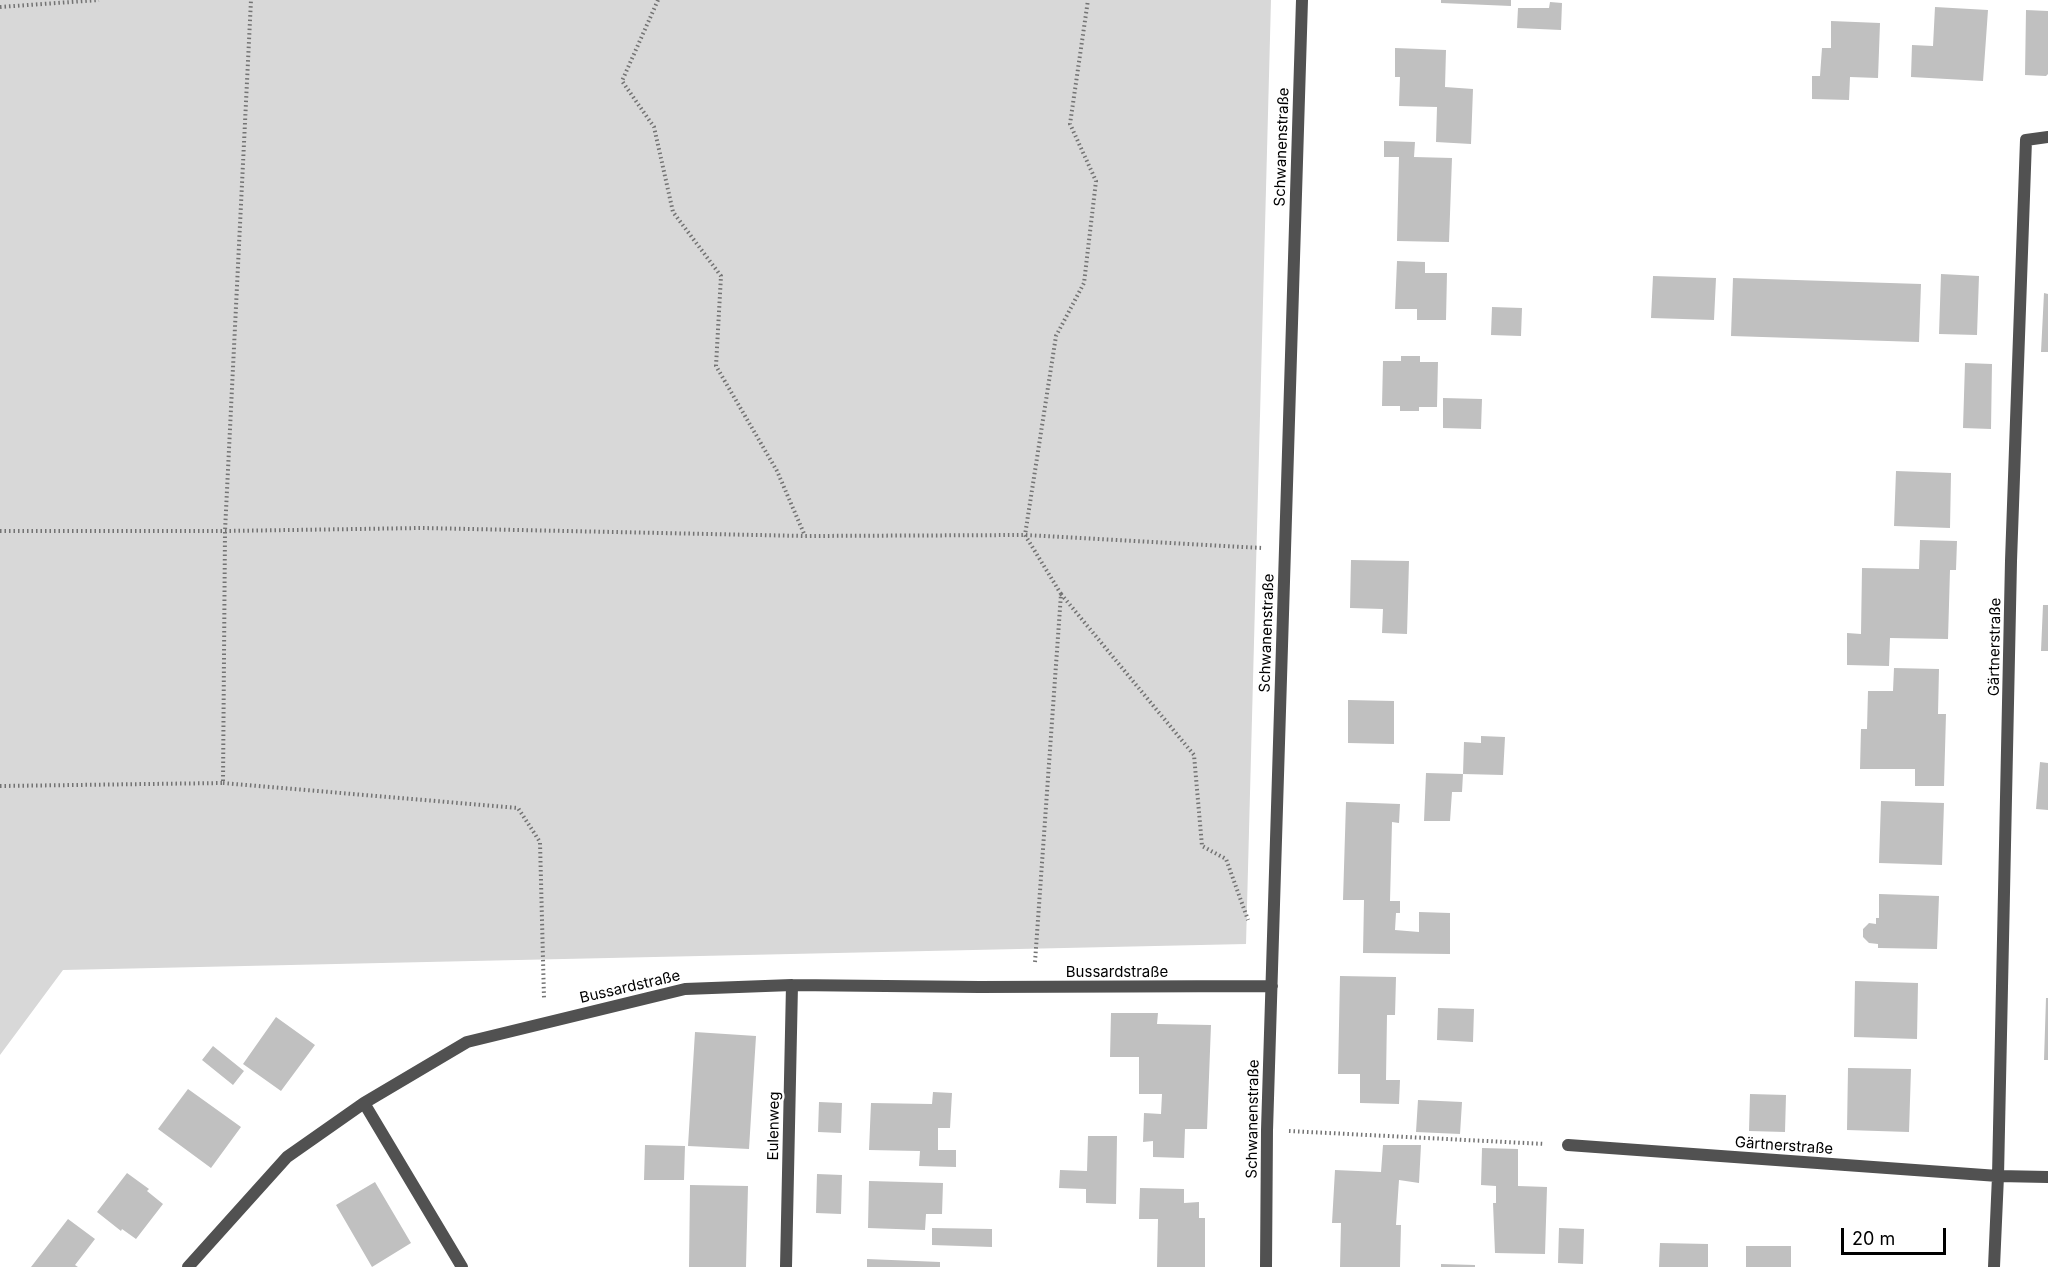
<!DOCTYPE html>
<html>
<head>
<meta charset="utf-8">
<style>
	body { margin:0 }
	#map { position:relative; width:2048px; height:1267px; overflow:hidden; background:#fff; font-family:Inter,sans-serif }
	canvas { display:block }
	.scale { position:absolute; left:1841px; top:1228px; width:105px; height:27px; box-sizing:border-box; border:3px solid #000; border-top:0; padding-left:8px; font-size:18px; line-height:21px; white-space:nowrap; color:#000; -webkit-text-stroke:4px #fff; paint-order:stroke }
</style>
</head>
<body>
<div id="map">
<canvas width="2048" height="1267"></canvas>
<div class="scale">20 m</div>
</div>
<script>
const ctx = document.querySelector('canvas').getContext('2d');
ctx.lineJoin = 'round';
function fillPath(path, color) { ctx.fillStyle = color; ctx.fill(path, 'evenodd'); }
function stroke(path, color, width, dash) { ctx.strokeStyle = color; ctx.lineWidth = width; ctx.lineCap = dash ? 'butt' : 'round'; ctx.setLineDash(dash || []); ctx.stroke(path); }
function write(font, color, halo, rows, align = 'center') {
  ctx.font = font + ' Inter,sans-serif'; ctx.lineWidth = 4.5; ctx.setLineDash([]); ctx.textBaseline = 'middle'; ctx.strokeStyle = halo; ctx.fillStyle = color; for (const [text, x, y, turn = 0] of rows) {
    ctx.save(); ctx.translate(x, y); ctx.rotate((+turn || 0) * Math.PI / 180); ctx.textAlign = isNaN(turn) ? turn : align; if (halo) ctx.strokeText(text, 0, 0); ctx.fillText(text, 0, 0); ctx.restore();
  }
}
const green = new Path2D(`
	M0,0H1271L1246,944L63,970L0,1055Z`);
const building = new Path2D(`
	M1441,0H1511V6L1441,3Z
	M1550,2L1562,3L1561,30L1517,28L1518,8H1549Z
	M1935,7L1988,10L1983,81L1911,77L1912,45L1933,46Z
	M2026,10L2048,11V74L2046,76L2025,75Z
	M1831,21L1880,23L1878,78L1850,77L1849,100L1812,99V76H1820L1822,48H1831Z
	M1395,48L1446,50L1445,87L1473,89L1471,144L1436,142L1437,107L1399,106L1400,77H1395Z
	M1384,141L1415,142L1414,157L1452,158L1449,242L1397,241L1399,157H1384Z
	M1397,261L1425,262V273H1447L1446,320H1417V309H1395Z
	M1941,274L1979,276L1977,335L1939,334Z
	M1653,276L1716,278L1714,320L1651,318Z
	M1733,278L1921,284L1919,342L1731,336Z
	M2044,293L2048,294V352H2041Z
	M1492,307L1522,308L1521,336L1491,335Z
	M1401,356H1420V362H1438L1437,407H1419V411H1400V406H1382L1383,361H1401Z
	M1965,363L1992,364L1991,429L1963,428Z
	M1443,398L1482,399L1481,429L1443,428Z
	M1896,471L1951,473L1950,528L1894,526Z
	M1920,540L1957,541L1956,570H1950L1948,639L1890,638L1889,666L1847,665V633L1861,634L1862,568L1919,569Z
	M1351,560L1409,561L1407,634L1382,633L1383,609L1350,608Z
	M2043,605H2048V651H2041Z
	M1894,668L1939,669L1938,714H1946L1944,786H1915V769H1860L1861,729H1867L1868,691H1893Z
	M1348,700L1394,701V744L1348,743Z
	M1481,736L1505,737L1503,775L1463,774L1464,742L1481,743Z
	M2040,762L2048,763V810L2036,809Z
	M1426,773L1463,774L1462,792H1452L1450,821H1424Z
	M1881,801L1944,803L1942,865L1879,863Z
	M1346,802L1400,804L1399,823L1392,822L1390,901H1400V913H1396L1395,930L1419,932V912L1450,913V954L1363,953L1364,900H1343Z
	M1879,894L1939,896L1937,949L1878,948V944L1869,943L1863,937V929L1869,923L1876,924V918H1879Z
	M1340,976L1396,977L1395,1015H1387L1386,1080H1400L1399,1104L1360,1103V1074H1338Z
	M1855,981L1918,983L1917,1039L1854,1037Z
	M2046,998H2048V1060H2044Z
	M1438,1008L1474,1009L1473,1042L1437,1040Z
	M1111,1013H1158L1157,1024L1211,1025L1207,1129H1185L1184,1158L1153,1157V1141L1143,1142L1144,1113L1161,1114L1162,1094H1139V1057H1110Z
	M276,1017L315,1045L281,1091L243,1064Z
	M695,1032L756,1036L749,1149L688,1146Z
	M213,1046L244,1071L233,1085L202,1060Z
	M1848,1068L1911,1069L1909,1132L1847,1130Z
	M188,1089L241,1127L211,1168L158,1129Z
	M933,1092L952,1093L950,1128H938V1150H956V1167L919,1166L920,1151L869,1150L871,1103L932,1104Z
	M1750,1094L1786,1095L1785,1132L1749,1131Z
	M1418,1100L1462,1102L1460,1134L1416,1132Z
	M819,1102L842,1103L841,1133L818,1132Z
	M1088,1136H1117L1116,1204L1086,1203V1189L1059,1188L1060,1170L1087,1171Z
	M645,1145L685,1146L684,1180H644Z
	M1383,1145H1421L1419,1183L1399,1180L1396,1225H1401L1400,1267H1340L1341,1223H1332L1335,1170L1381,1172Z
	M1482,1148L1518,1149V1186L1547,1187L1545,1254L1495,1253L1493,1203H1496V1186L1481,1185Z
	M127,1173L149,1189L147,1191L163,1204L136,1239L122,1229L121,1231L97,1212Z
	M817,1174L842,1175L841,1214L816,1213Z
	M869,1181L943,1183L942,1214H926L925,1230L868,1228Z
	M375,1182L411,1243L372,1267L336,1205Z
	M690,1185L748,1186L746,1267H689Z
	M1140,1188L1184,1189V1203L1199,1202V1218H1205V1267H1157L1158,1219H1139Z
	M68,1219L95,1239L75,1265L78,1267H31Z
	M932,1228L992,1229V1247L932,1245Z
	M1559,1228L1584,1229L1583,1264L1558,1263Z
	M1660,1243L1708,1244V1267H1659Z
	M1746,1246H1791V1267H1746Z
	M867,1259L940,1262V1267H867Z
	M1441,1264L1475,1265V1267H1441Z`);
const path = new Path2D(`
	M658,0L622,81L654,127L673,212L721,276L716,366L777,471L805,536
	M0,7L99,0
	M0,531H225L422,528L805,536L1025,535L1262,548
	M1061,594L1194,755L1202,846L1226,859L1248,920
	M223,783L518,808L540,842L544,998
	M0,786L223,783L225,531L251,0
	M1035,962L1061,594L1025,535L1056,336L1084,283L1096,181L1070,124L1088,0
	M1289,1131L1545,1144`);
const minor = new Path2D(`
	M364,1103L462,1267
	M1568,1145L1998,1176L2048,1177
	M188,1267L287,1157L364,1103L467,1042L685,989L792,985L979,987L1272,986
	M786,1267L792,985
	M1266,1267L1267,1130L1302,0
	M1994,1267L1998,1176L2011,561L2026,140L2048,137`);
const streetNames = [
	["Schwanenstraße",1282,147,-88],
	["Schwanenstraße",1267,633,-88],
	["Gärtnerstraße",1995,647,-89],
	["Bussardstraße",1117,972],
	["Bussardstraße",630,987,-13],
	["Schwanenstraße",1253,1119,-89],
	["Eulenweg",774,1126,-89],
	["Gärtnerstraße",1784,1146,4]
];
fillPath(green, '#d8d8d8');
fillPath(building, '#c0c0c0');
stroke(path, '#737373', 4, [1.5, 3]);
stroke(minor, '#515151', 12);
write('15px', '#000', '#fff', streetNames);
</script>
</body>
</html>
